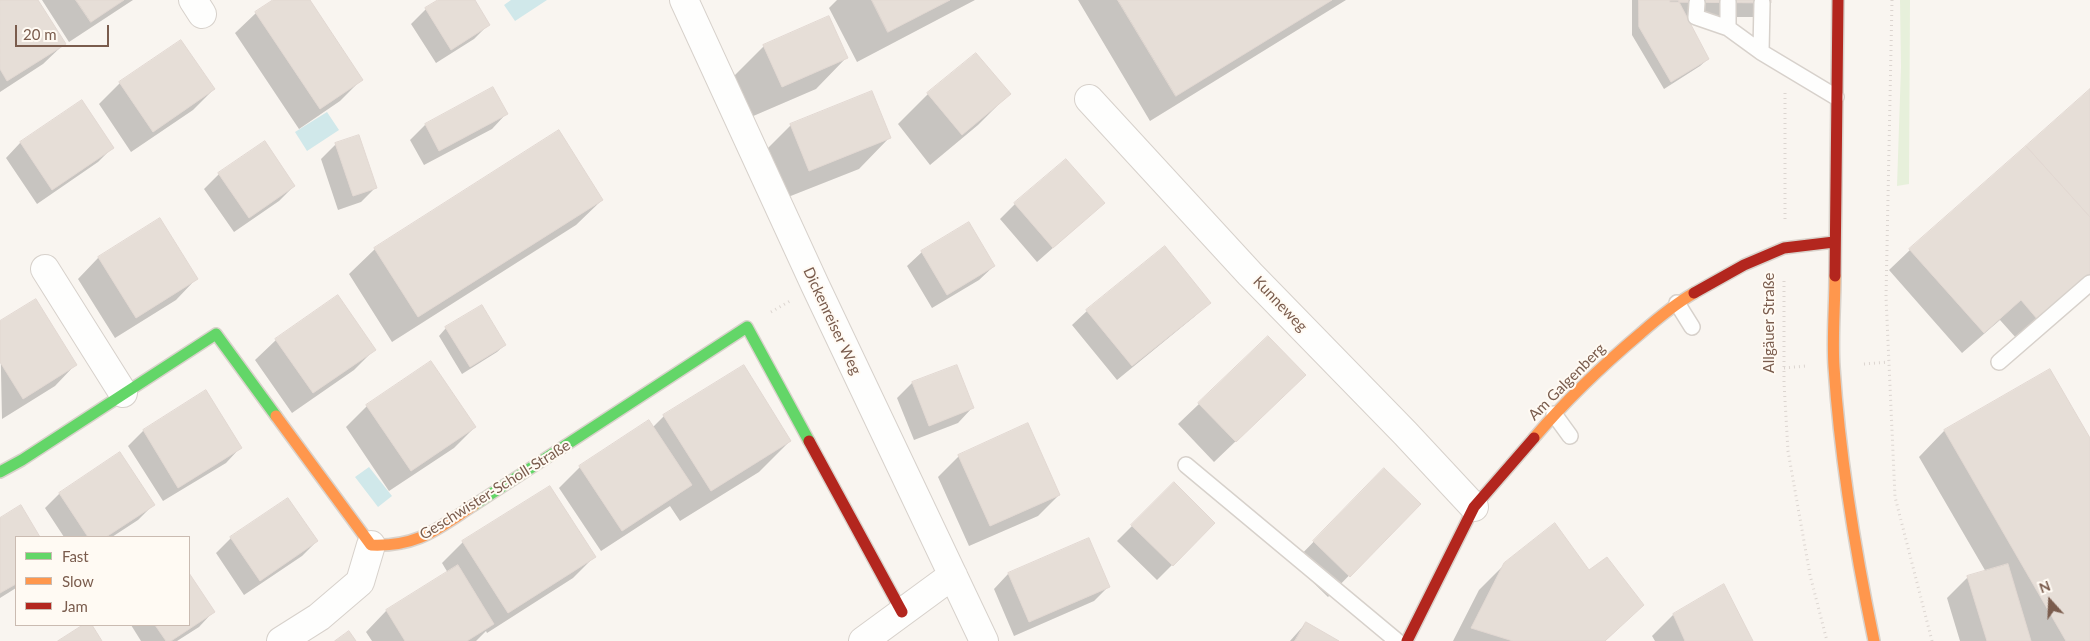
<!DOCTYPE html>
<html>
<head>
<meta charset="utf-8">
<style>
	body { margin:0 }
	#map { position:relative; width:2090px; height:641px; overflow:hidden; background:#f9f5f0; font-family:Lato,sans-serif }
	canvas { display:block }
	.legend { position:absolute; left:15px; top:536px; width:175px; height:90px; box-sizing:border-box; background:#fffaf3; border:1px solid #cabbb1; margin:0; padding:6px 9px; list-style:none; font-size:15px; color:#7a5c4d }
	.legend li { display:flex; align-items:center; gap:10px; height:25px }
	.legend b { width:25px; border:1px solid #cabbb1 }
	.north { position:absolute; left:2025px; top:576px; width:50px; height:50px; -webkit-text-stroke:4px #fffaf3; paint-order:stroke; rotate:340deg; font-size:14px; font-weight:700; line-height:20px; text-align:center; color:#7a5c4d }
	.north::after { content:''; display:block; margin:auto; width:18px; height:22px; background:#7a5c4d; clip-path:polygon(50% 0,100% 100%,50% 72%,0 100%) }
	.scale { position:absolute; left:15px; top:25px; width:94px; height:22px; box-sizing:border-box; border:2px solid #7a5c4d; border-top:0; padding-left:6px; font-size:15px; line-height:18px; white-space:nowrap; color:#7a5c4d; -webkit-text-stroke:4px #fffaf3; paint-order:stroke }
</style>
</head>
<body>
<div id="map">
<canvas width="2090" height="641"></canvas>
<ul class="legend">
<li><b style="height:6px;background:#63d668"></b>Fast</li>
<li><b style="height:6px;background:#ff974d"></b>Slow</li>
<li><b style="height:6px;background:#b3261e"></b>Jam</li>
</ul>
<div class="north">N</div>
<div class="scale">20 m</div>
</div>
<script>
const ctx = document.querySelector('canvas').getContext('2d');
ctx.lineJoin = 'round';
function fillPath(path, color) { ctx.fillStyle = color; ctx.fill(path, 'evenodd'); }
function stroke(path, color, width, dash) { ctx.strokeStyle = color; ctx.lineWidth = width; ctx.lineCap = dash ? 'butt' : 'round'; ctx.setLineDash(dash || []); ctx.stroke(path); }
function write(font, color, halo, rows, align = 'center') {
  ctx.font = font + ' Lato,sans-serif'; ctx.lineWidth = 4; ctx.setLineDash([]); ctx.textBaseline = 'middle'; ctx.strokeStyle = halo; ctx.fillStyle = color; for (const [text, x, y, turn = 0] of rows) {
    ctx.save(); ctx.translate(x, y); ctx.rotate((+turn || 0) * Math.PI / 180); ctx.textAlign = isNaN(turn) ? turn : align; if (halo) ctx.strokeText(text, 0, 0); ctx.fillText(text, 0, 0); ctx.restore();
  }
}
const green = new Path2D(`
	M1900,0H1910L1909,184L1897,186L1901,67Z`);
const water = new Path2D(`
	M511,0H547L515,21L504,5Z
	M327,112L339,130L307,151L295,132Z
	M369,467L392,496L378,507L355,477Z`);
const shadow = new Path2D(`
	M0,0H36L64,44L43,64L0,92Z
	M42,0H133L69,42Z
	M275,0H308L361,80L340,101L299,129L235,33L256,13Z
	M440,0H473L489,24L474,39L436,63L411,24L426,9Z
	M837,0H975L857,62L829,8Z
	M1078,0H1346L1150,121Z
	M1632,0H1770L1755,17H1685L1708,59L1700,66L1664,89L1632,35Z
	M181,41L214,89L193,110L131,152L99,104L120,83Z
	M764,46L846,58L816,89L751,117L733,77Z
	M493,89L506,114L492,129L424,165L410,140L425,125Z
	M2090,90V275L2017,339L2000,320L1962,353L1889,270L1910,250Z
	M928,94H1009L978,125L930,165L898,124Z
	M82,102L113,147L98,162L37,204L6,158L20,143Z
	M791,125L889,138L859,169L778,201L760,156Z
	M558,132L602,200L576,225L392,342L349,274L375,249Z
	M264,143L294,186L279,201L234,232L204,189L219,174Z
	M336,144L376,187L361,202L338,210L321,159Z
	M1015,204L1088,217L1037,262L1000,219Z
	M159,220L196,279L176,300L115,338L78,279L98,258Z
	M922,252L994,266L979,280L932,308L907,266Z
	M1209,303L1194,317L1117,380L1072,325L1087,311Z
	M0,323L75,365L55,386L2,419Z
	M446,328L505,345L497,352L462,374L439,336Z
	M276,340L374,350L354,370L292,413L255,360Z
	M956,366L972,408L958,423L914,440L897,398L912,383Z
	M2050,371L2090,440V641H1960L1947,598L1968,577L1986,572L1919,457L1944,431Z
	M206,392L240,448L226,463L163,501L128,446L143,431Z
	M1283,396L1214,462L1178,424L1199,404Z
	M367,406L475,427L454,448L389,491L346,427Z
	M664,416L790,441L759,472L680,521L670,506L601,551L559,488L580,467L652,428Z
	M959,456L1059,495L1038,516L969,546L938,477Z
	M1174,484L1214,523L1157,580L1117,541Z
	M1363,491L1419,504L1328,597L1293,563Z
	M60,493L153,505L138,520L112,537H64L45,508Z
	M288,499L317,541L302,556L244,595L216,553L231,538Z
	M20,507L39,537H16V588L0,598V519Z
	M1088,540L1109,586L1094,601L1014,636L994,589L1008,574Z
	M463,542L594,557L573,578L487,633L486,631L476,641H372L366,632L386,611L448,573L442,563Z
	M1505,564L1588,572L1642,605L1605,641H1453L1479,590Z
	M189,575L213,612L199,627L177,641H141L131,625H189Z
	M1673,615L1753,641H1655L1652,636Z
	M1306,623L1337,641H1290Z`);
const building = new Path2D(`
	M0,0H38L66,44L7,81L0,69Z
	M76,0H124L91,22Z
	M273,0H310L363,80L320,109L255,12Z
	M438,0H475L490,25L451,50L425,8Z
	M872,0H950L888,32Z
	M1118,0H1332L1176,96Z
	M1639,0H1678L1709,59L1671,82L1639,27Z
	M1670,0H1771V3L1670,2Z
	M829,16L848,58L782,87L763,45Z
	M181,40L215,89L153,132L119,82Z
	M976,53L1011,94L962,135L927,93Z
	M493,87L508,114L439,151L425,124Z
	M2090,89V217L2026,146Z
	M872,91L891,138L809,171L790,124Z
	M82,100L114,148L52,190L20,142Z
	M559,130L603,200L418,317L374,248Z
	M359,135L377,188L353,196L335,143Z
	M265,141L295,186L249,218L218,173Z
	M2026,146L2090,217V274L2038,320L2021,300L1984,333L1909,249Z
	M1066,159L1105,203L1053,248L1014,203Z
	M160,218L198,279L136,318L98,257Z
	M969,222L995,266L947,295L921,251Z
	M1165,246L1211,303L1132,366L1086,310Z
	M338,295L376,350L313,393L275,339Z
	M36,299L77,365L23,399L0,362V321Z
	M482,305L506,345L470,367L445,327Z
	M1268,336L1306,375L1236,442L1198,403Z
	M431,361L476,427L411,471L366,405Z
	M744,365L791,441L711,491L663,415Z
	M957,365L974,408L929,426L912,382Z
	M2050,369L2090,438V641H2066L1944,430Z
	M206,390L242,448L178,488L143,430Z
	M649,420L692,485L622,531L579,466Z
	M1028,423L1060,495L990,526L958,455Z
	M120,452L155,505L106,537H88L59,493Z
	M1384,468L1421,504L1350,577L1313,541Z
	M1174,482L1215,523L1173,566L1131,525Z
	M550,486L596,557L508,613L462,541Z
	M288,498L318,541L260,581L230,537Z
	M21,505L40,537H16V584L0,593V518Z
	M1555,523L1589,570L1607,557L1644,605L1605,641H1513L1471,628L1504,563Z
	M1089,538L1110,587L1029,622L1008,573Z
	M2008,564L2031,641H1987L1967,576Z
	M458,565L494,624L467,641H405L386,610Z
	M189,573L215,612L171,641H166L155,625H189Z
	M1724,584L1753,641H1685L1673,614Z
	M1306,622L1339,641H1295Z
	M83,625H92L102,641H58Z
	M349,631L356,641H335Z`);
const path = new Path2D(`
	M1892,0L1886,297L1895,497L1932,641
	M1785,219V93
	M1784,281V383L1788,451L1810,575L1827,641
	M771,312L790,301
	M1864,364L1889,362
	M1784,368L1806,366`);
const lane = new Path2D(`
	M1728,2V28L1761,52
	M1697,3L1696,17L1728,28
	M1762,3L1761,52L1836,97
	M1677,303L1692,327
	M1999,362L2090,283
	M1554,414L1570,436
	M1186,465L1397,641`);
const street = new Path2D(`
	M193,0L202,14
	M684,0L815,285L984,641
	M1089,99L1250,274L1405,433L1474,507
	M45,269L123,393
	M281,641L319,617L360,582L371,545
	M863,641L953,575`);
const fast = new Path2D(`
	M0,472L22,460L216,334L276,416
	M474,505L747,327L809,441`);
const slow = new Path2D(`
	M1835,276C1835,306 1832,337 1834,367C1840,460 1855,550 1874,641
	M276,416L371,545C418,547 437,529 474,505
	M1534,438C1567,399 1603,365 1641,333C1658,318 1675,304 1694,293`);
const jam = new Path2D(`
	M1835,276L1838,0
	M1694,293L1744,265L1784,248L1834,242
	M809,441L902,612
	M1407,641L1474,507L1534,438`);
const streetNames = [
	["Kunneweg",1280,304,46],
	["Dickenreiser Weg",832,321,65],
	["Allgäuer Straße",1769,323,-90],
	["Am Galgenberg",1567,382,-45],
	["Geschwister-Scholl-Straße",495,490,-32]
];
fillPath(green, '#e7f0db');
fillPath(water, '#d0e8ea');
fillPath(shadow, '#0003');
fillPath(building, '#e6ded7');
stroke(building, '#e2d8d2', 1);
stroke(lane, '#d7d1cb', 18);
stroke(street, '#d7d1cb', 30);
stroke(fast, '#d9d2cb', 14);
stroke(slow, '#d9d2cb', 14);
stroke(jam, '#d9d2cb', 14);
stroke(path, '#dcd5d0', 3, [1, 4]);
stroke(lane, '#fefefd', 15);
stroke(street, '#fefefd', 28);
stroke(fast, '#63d668', 11);
stroke(slow, '#ff974d', 11);
stroke(jam, '#b3261e', 11);
write('15px', '#7a5c4d', '#fffaf3', streetNames);
</script>
</body>
</html>
